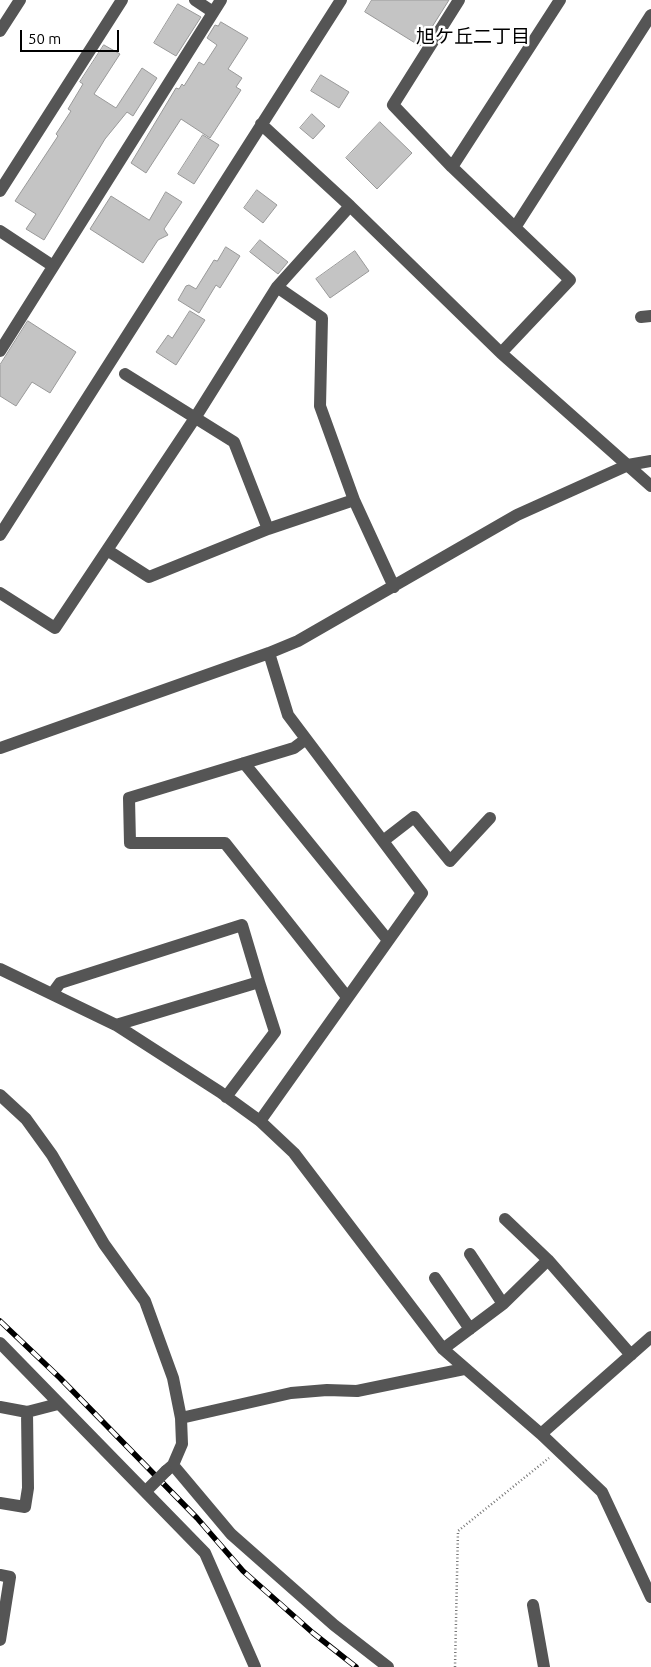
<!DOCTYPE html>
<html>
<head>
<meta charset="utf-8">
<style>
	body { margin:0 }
	#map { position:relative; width:651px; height:1667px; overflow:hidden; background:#fff; font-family:Ubuntu,sans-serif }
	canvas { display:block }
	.scale { position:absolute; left:20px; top:30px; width:99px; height:22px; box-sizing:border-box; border:2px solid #000; border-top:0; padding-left:6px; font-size:15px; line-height:18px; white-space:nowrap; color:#000; -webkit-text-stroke:4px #fff; paint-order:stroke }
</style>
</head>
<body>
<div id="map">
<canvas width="651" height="1667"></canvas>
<div class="scale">50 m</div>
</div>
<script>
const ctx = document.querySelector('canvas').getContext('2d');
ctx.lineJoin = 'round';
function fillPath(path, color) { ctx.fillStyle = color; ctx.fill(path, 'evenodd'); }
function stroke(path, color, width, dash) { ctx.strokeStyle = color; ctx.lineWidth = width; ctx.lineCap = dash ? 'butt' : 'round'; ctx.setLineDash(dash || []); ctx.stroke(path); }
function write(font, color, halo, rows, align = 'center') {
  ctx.font = font + ' Ubuntu,"Noto Sans JP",sans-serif'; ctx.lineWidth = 5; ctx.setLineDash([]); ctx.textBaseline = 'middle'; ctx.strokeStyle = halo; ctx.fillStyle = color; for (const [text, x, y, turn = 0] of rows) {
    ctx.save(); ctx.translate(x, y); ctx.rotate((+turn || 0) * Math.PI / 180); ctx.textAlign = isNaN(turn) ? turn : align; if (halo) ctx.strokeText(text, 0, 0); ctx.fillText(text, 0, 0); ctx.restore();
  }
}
const building = new Path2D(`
	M372,0H449L420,46L365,12Z
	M178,4L201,17L176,56L154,43Z
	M221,22L248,38L228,69L242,78L236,87L241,90L210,138L181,119L146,173L131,163L176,88L179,89L182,84L184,86L199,62L204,65L217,45L207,38L215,25L218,26Z
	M104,45L120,54L94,94L116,108L142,68L157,78L133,116L127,112L105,139L44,240L26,229L36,214L15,201L58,136L56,134L71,111L68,109L83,84L80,82Z
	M321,75L349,92L339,108L311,91Z
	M312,114L325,126L313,139L300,128Z
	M380,122L412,153L377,189L346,158Z
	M203,135L219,145L194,184L178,174Z
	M257,190L277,205L263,223L244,208Z
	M166,192L182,202L164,229L168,235L158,240L143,263L90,229L111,196L149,220Z
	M260,240L288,262L278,274L250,252Z
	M226,247L240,256L220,288L216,285L199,313L178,300L186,286L189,285L196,289L214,260L217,261Z
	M355,251L369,271L330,298L316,279Z
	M190,311L205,320L176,365L156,352L168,335L172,338Z
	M28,321L76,352L50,393L32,382L16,406L0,396V365Z`);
const path = new Path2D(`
	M455,1667L458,1531L549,1458`);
const minor = new Path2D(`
	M195,0L213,12
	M459,0L393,105L452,167L570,280L501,353
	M0,31L20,0
	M261,124L350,206L501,353L651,486
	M452,167L560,0
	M0,191L122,0
	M516,226L651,15
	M0,231L53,266
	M277,287L322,318L320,406L354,500L394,587
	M641,317L651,316
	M0,351L221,0
	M125,374L234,442L268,529
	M0,535L341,0
	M107,550L149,577L268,529L354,500
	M0,593L55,628L195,418L277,287L350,206
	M306,739L294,748L129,798L130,843H225L347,997
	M0,748L269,653L298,641L517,515L628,465L651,461
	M244,763L387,939
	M383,841L414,817L450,861L490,818
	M0,969L116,1025L220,1092L260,1121L294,1153L443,1349L541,1434L602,1492L651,1597
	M52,994L60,983L242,925L259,982L116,1025
	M0,1095L26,1119L52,1155L104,1244L145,1301L173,1378L181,1418L182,1444L173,1465L166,1471
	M226,1097L275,1032L259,982
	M260,1121L422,893L288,715L269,653
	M505,1219L548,1260L631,1355
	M470,1254L503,1304
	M435,1278L470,1329
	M0,1343L205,1553L255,1667
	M443,1349L503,1304L548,1260
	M0,1407L27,1412L58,1404
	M181,1418L291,1393L327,1390L357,1391L464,1369
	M541,1434L651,1337
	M173,1465L231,1534L334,1625L388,1667
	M0,1503L25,1507L28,1488L27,1412
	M0,1575L10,1577L0,1640
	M533,1605L544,1667`);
const rail = new Path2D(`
	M0,1321L60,1378L197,1518L243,1571L313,1633L356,1667`);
const minorBridge = new Path2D(`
	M149,1488L166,1471`);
const neighbourhoodNames = [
	["旭ケ丘二丁目",473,37]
];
fillPath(building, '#c4c4c4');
stroke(building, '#999', 1);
stroke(path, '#777', 2.5, [1, 2.5]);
stroke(minor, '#555', 12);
stroke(rail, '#000', 5.5);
stroke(rail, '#fff', 4, [11]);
stroke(minorBridge, '#555', 12);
write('19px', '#000', '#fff', neighbourhoodNames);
</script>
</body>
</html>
